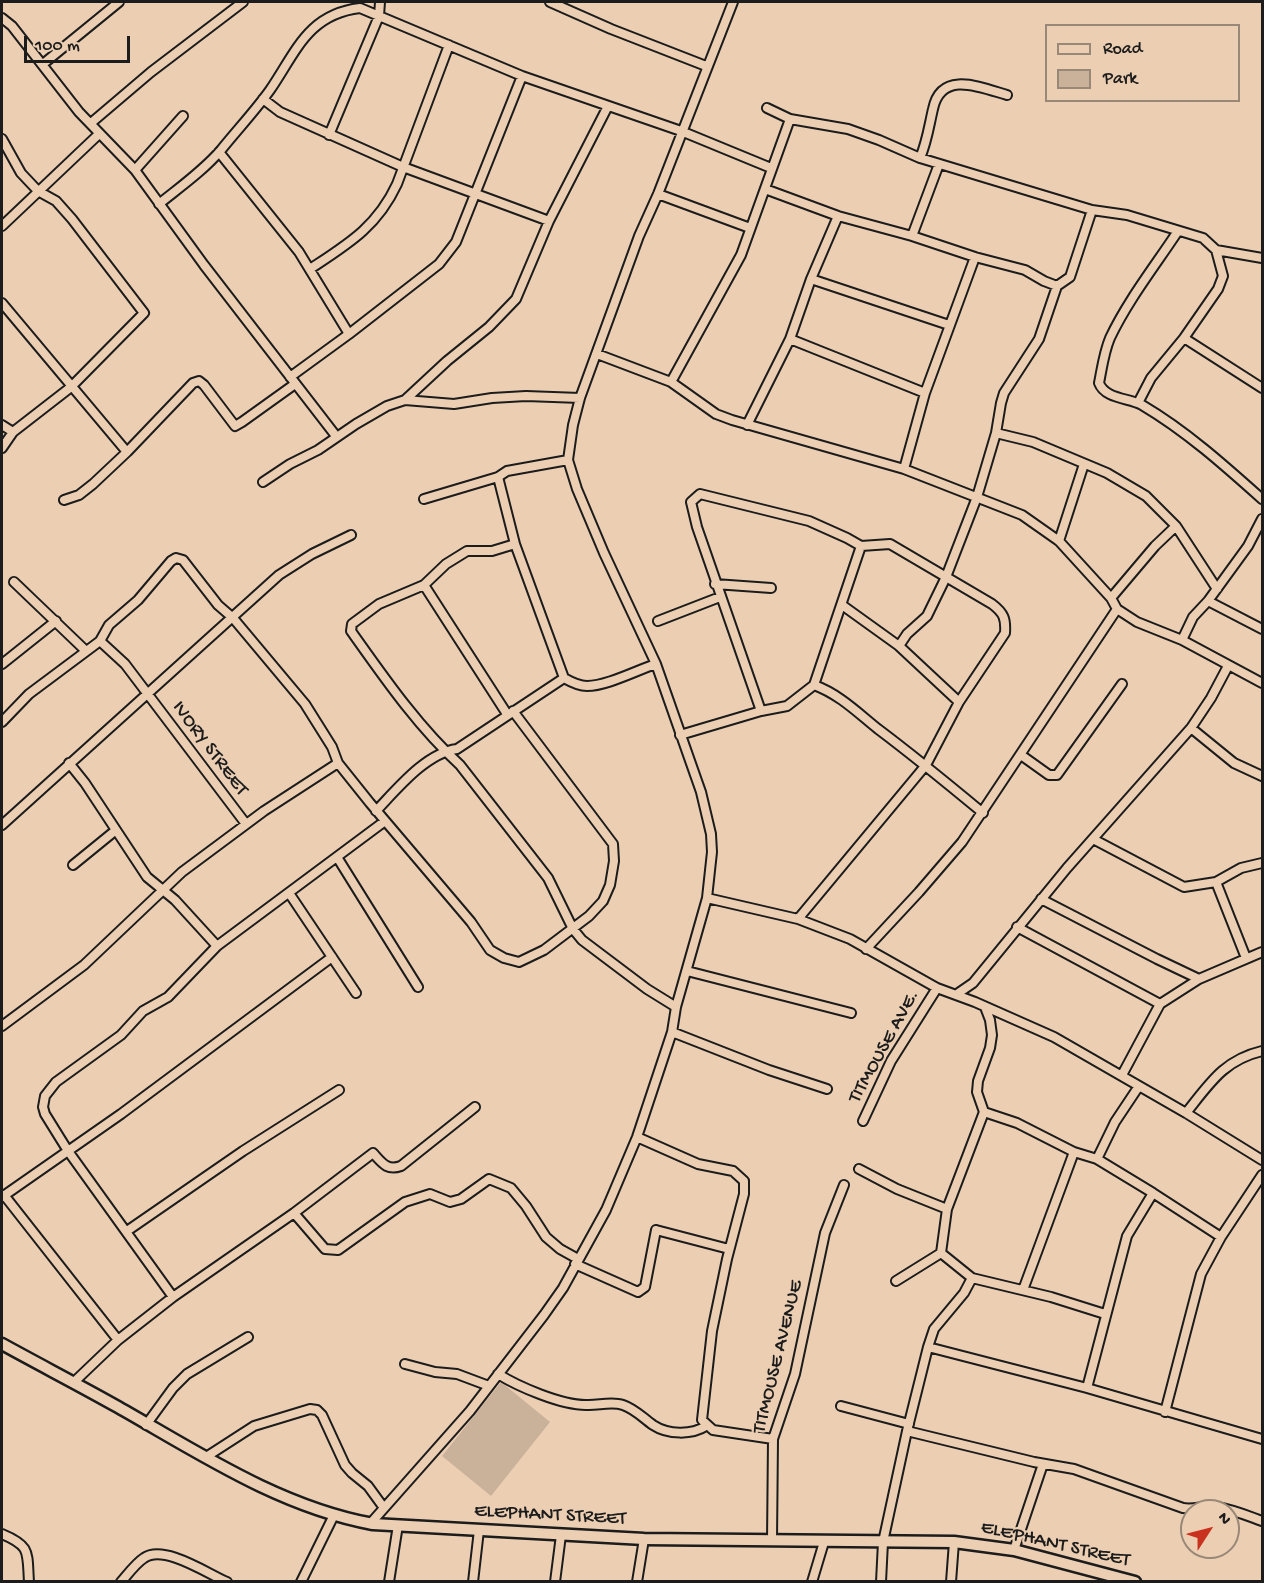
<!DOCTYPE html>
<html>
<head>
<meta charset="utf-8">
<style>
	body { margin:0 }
	#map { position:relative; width:1264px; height:1583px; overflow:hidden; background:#eccfb3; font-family:"Gochi Hand",sans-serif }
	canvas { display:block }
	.frame { position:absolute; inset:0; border:3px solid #1c1c1c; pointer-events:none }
	.legend { position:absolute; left:1045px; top:24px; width:195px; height:78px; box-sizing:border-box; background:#eccfb3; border:2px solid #998777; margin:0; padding:8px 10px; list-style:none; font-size:18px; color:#1c1c1c }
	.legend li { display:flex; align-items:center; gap:12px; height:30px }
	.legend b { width:30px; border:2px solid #998777 }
	.north { position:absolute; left:1180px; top:1499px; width:60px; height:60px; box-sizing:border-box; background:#eccfb3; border:2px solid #998777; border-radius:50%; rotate:54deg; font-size:16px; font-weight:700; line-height:24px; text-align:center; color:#1c1c1c }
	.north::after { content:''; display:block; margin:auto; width:21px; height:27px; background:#c8321e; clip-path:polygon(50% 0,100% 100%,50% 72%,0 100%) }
	.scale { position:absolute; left:24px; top:36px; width:106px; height:27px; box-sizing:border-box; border:3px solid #1c1c1c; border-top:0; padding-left:8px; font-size:18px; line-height:21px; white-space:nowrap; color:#1c1c1c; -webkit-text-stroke:4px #eccfb3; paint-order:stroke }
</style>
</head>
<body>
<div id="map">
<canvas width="1264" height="1583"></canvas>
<div class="frame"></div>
<ul class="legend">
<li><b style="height:8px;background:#eccfb3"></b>Road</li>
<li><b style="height:16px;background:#cab19a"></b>Park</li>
</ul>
<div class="north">N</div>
<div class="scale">100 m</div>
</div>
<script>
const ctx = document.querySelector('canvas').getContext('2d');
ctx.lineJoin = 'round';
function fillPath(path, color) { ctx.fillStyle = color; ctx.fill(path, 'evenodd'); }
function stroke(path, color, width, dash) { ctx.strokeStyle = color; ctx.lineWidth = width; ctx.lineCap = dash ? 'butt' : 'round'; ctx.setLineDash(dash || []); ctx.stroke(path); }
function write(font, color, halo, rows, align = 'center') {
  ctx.font = font + ' "Gochi Hand",sans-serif'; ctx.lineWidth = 4.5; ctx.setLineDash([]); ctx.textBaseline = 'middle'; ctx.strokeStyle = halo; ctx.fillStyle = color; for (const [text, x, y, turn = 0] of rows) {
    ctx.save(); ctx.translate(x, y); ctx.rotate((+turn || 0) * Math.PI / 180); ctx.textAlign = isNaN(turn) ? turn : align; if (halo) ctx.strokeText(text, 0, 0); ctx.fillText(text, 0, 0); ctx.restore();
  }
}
const green = new Path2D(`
	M501,1382L550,1422L491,1496L442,1456Z`);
const street = new Path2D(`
	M550,2L611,29L706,66
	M2,18L12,26L79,112L135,170L204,265L336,436
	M43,64L119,2
	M263,99L280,112L403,167L549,221
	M767,108L790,119L848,129L879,140L920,158L1092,210L1127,215L1203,238L1216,250L1262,258
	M91,123L151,72L243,2
	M329,135L379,16L380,2
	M2,139L21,173L38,191L56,201L72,219L144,313L71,387L13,432L2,448
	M219,152L299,252L349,334L290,377
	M920,158C927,142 929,126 933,109C941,70 980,87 1007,95
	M135,170L183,116
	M765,189L838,216L912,236L975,257L1025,270L1044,281L1057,286
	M658,194L750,228
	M159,204C180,187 203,171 221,150C237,130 255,111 270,90C296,52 308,14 360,8L522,76L681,131L771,168
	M2,226L99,134
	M1178,231C1155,266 1128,300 1110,338C1104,352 1102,368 1099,383C1105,399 1129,398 1142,405C1186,431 1224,465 1262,499
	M912,236L939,164
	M310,269C348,244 377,227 397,184L449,45
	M811,279L949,325
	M2,303L127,452
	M349,334L439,264L456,242L522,76
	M1184,338L1262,388
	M790,339L925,393
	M597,354L671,382L716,414L732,420L904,469L1022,515L1059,541L1111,598L1117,609L1137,622L1182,640
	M671,382L741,255L790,119
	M405,400L447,361L489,327L516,299L549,221L608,106
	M1138,403L1151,378L1184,338L1218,289L1223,276L1216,250
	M2,425L13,432
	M747,425L790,339L811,279L838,216
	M996,433L1033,442L1107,473L1146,496L1176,526L1217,589
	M904,469L925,393L975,257
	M498,477L515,544
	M263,482L290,464L318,450L356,424L387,406L405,400L454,404L492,398L526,396L580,398
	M424,499L498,477L507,471L568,460
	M64,500L79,495L93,484L127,452L193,383L199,381L204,385L235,426L242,422L295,384
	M1262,519L1248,546L1208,601L1193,617L1182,640L1262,683
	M1059,541L1084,464
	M14,582L86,651
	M715,584L771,588
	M424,585L507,714
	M1111,598L1155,546L1176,526
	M1208,601L1262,629
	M842,605L899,646L959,702
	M658,621L720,597
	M100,641L109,625L138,600L171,561L176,558L183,560L218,605L233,618L305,704L332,747L338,763L370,803L471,922L490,950L504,958L519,962L544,950L589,916L603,901L610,885L614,861L613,844L513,711
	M899,646L907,634L927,616L946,577L977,497L996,433L1001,403L1004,393L1039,339L1057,286L1070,277L1092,210
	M2,664L56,621
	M656,664C637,670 607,686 587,686C579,686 571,682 564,678L515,544L492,551H467L446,564L424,585L379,604L352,624L351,631C383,676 418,727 460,765L548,878L573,929L582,940L647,989L676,1007
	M814,685L861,546
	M761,711L697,527L691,502L700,494L809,521L847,538L861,546L890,544L992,604C1004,613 1006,619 1005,633L959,702L926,765L798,919
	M2,722L29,694L100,641L125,664L246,824
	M1191,728L1234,763L1262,776
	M680,735L761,711L787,706L814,685C839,694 858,713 878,729C914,756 948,784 983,813
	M1021,755L1049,775H1057L1122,684
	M69,763L85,783L147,877L175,900L217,946
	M376,811C397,789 426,753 457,749L564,678
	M2,825L279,575L312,554L351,535
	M1093,839L1184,887L1216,882L1241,868L1262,863
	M337,857L418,987
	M73,865L116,830
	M1216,882L1246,958
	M289,893L356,993
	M707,898L798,919L850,939L937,988L975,1002L1054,1037L1186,1113L1262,1160
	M1041,899L1157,959L1199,979
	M1017,927L1160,1004
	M866,949L919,892L962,842L1117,609
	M687,971L851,1013
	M957,994L973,983L1067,868L1191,728L1211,698L1228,666
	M2,1026L84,965L182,872L264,811L338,763
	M672,1032L769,1070L827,1089
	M1122,1075L1160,1004L1199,979L1262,952
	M984,1112L1017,1123L1074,1152L1097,1159L1153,1193L1221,1237
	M1186,1113C1210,1083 1224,1060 1262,1051
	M863,1121L891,1061L937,988
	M637,1137L698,1164L733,1171L744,1181V1194L727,1259L712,1331L702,1420L713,1430L773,1439
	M1097,1159L1115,1122L1139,1086
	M859,1169L897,1189L947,1209
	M4,1195L118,1340
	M2,1197L121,1114L332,957
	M294,1213L325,1249L338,1250L405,1202L430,1194L450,1202L461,1199L489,1179L511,1188L526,1206L546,1237L560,1249L578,1259
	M127,1231L243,1151L339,1090
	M941,1253L947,1209L984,1112L977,1092L978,1081L990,1048L992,1035L990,1020L985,1007
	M941,1253L972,1278L1051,1297L1105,1314
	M575,1264L638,1292L645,1287L656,1230L729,1249
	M896,1281L941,1253
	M1023,1290L1074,1152
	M173,1297L68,1151L45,1114L43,1107L45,1096L56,1082L121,1035L143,1011L168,997L217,946L385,821
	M928,1347L1087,1388L1262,1439
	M405,1364L435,1372L457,1374L489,1386
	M498,1374C519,1387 561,1405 586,1405C597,1406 611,1401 623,1405C635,1409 643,1418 653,1425C668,1435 692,1435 706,1426
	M73,1383L118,1340L173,1297L294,1213L373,1153C382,1163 387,1171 401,1166L475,1107
	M1087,1388L1127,1236L1153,1193
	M841,1406L909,1424
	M1165,1412L1201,1274L1221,1237L1262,1175
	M146,1425L173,1388L187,1374L248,1337
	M907,1431L1034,1462L1074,1469L1183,1508C1195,1510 1205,1505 1216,1507C1232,1509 1248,1516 1262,1521
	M206,1457L254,1426L310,1409L317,1410L322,1415L345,1465L352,1473L368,1486L384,1508
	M370,1524L470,1411L544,1315L563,1288L606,1210L637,1137L672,1032L676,1007L707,898L712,852L711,834L701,792L656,664L604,553L577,489L568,460L573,425L580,398L639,236L658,194L733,2
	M2,1534C31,1546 27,1552 29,1582
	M772,1541L773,1439L795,1374L825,1233L844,1185
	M1014,1550L1043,1464
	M121,1582C128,1574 136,1563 144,1558C164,1544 208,1574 227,1582
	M301,1582L334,1515
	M389,1582L398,1525
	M473,1582L479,1530
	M555,1582L561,1535
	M637,1582L644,1539
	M812,1582L824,1542
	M881,1582L883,1542L907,1431L928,1347L934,1329L964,1293L972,1278
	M951,1582L954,1542`);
const secondary = new Path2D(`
	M2,1344C40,1365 79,1385 118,1407C199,1453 280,1507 373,1524L644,1539L954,1542L1014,1550L1135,1582`);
const streetNames = [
	["IVORY STREET",209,749,53],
	["TITMOUSE AVE.",885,1047,-61],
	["TITMOUSE AVENUE",779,1357,-76],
	["ELEPHANT STREET",550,1516,3],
	["ELEPHANT STREET",1055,1545,13]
];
fillPath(green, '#cab19a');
stroke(street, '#1c1c1c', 12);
stroke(secondary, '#1c1c1c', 15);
stroke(street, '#eccfb3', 8);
stroke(secondary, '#eccfb3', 10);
write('20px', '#1c1c1c', '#eccfb3', streetNames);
</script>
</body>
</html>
